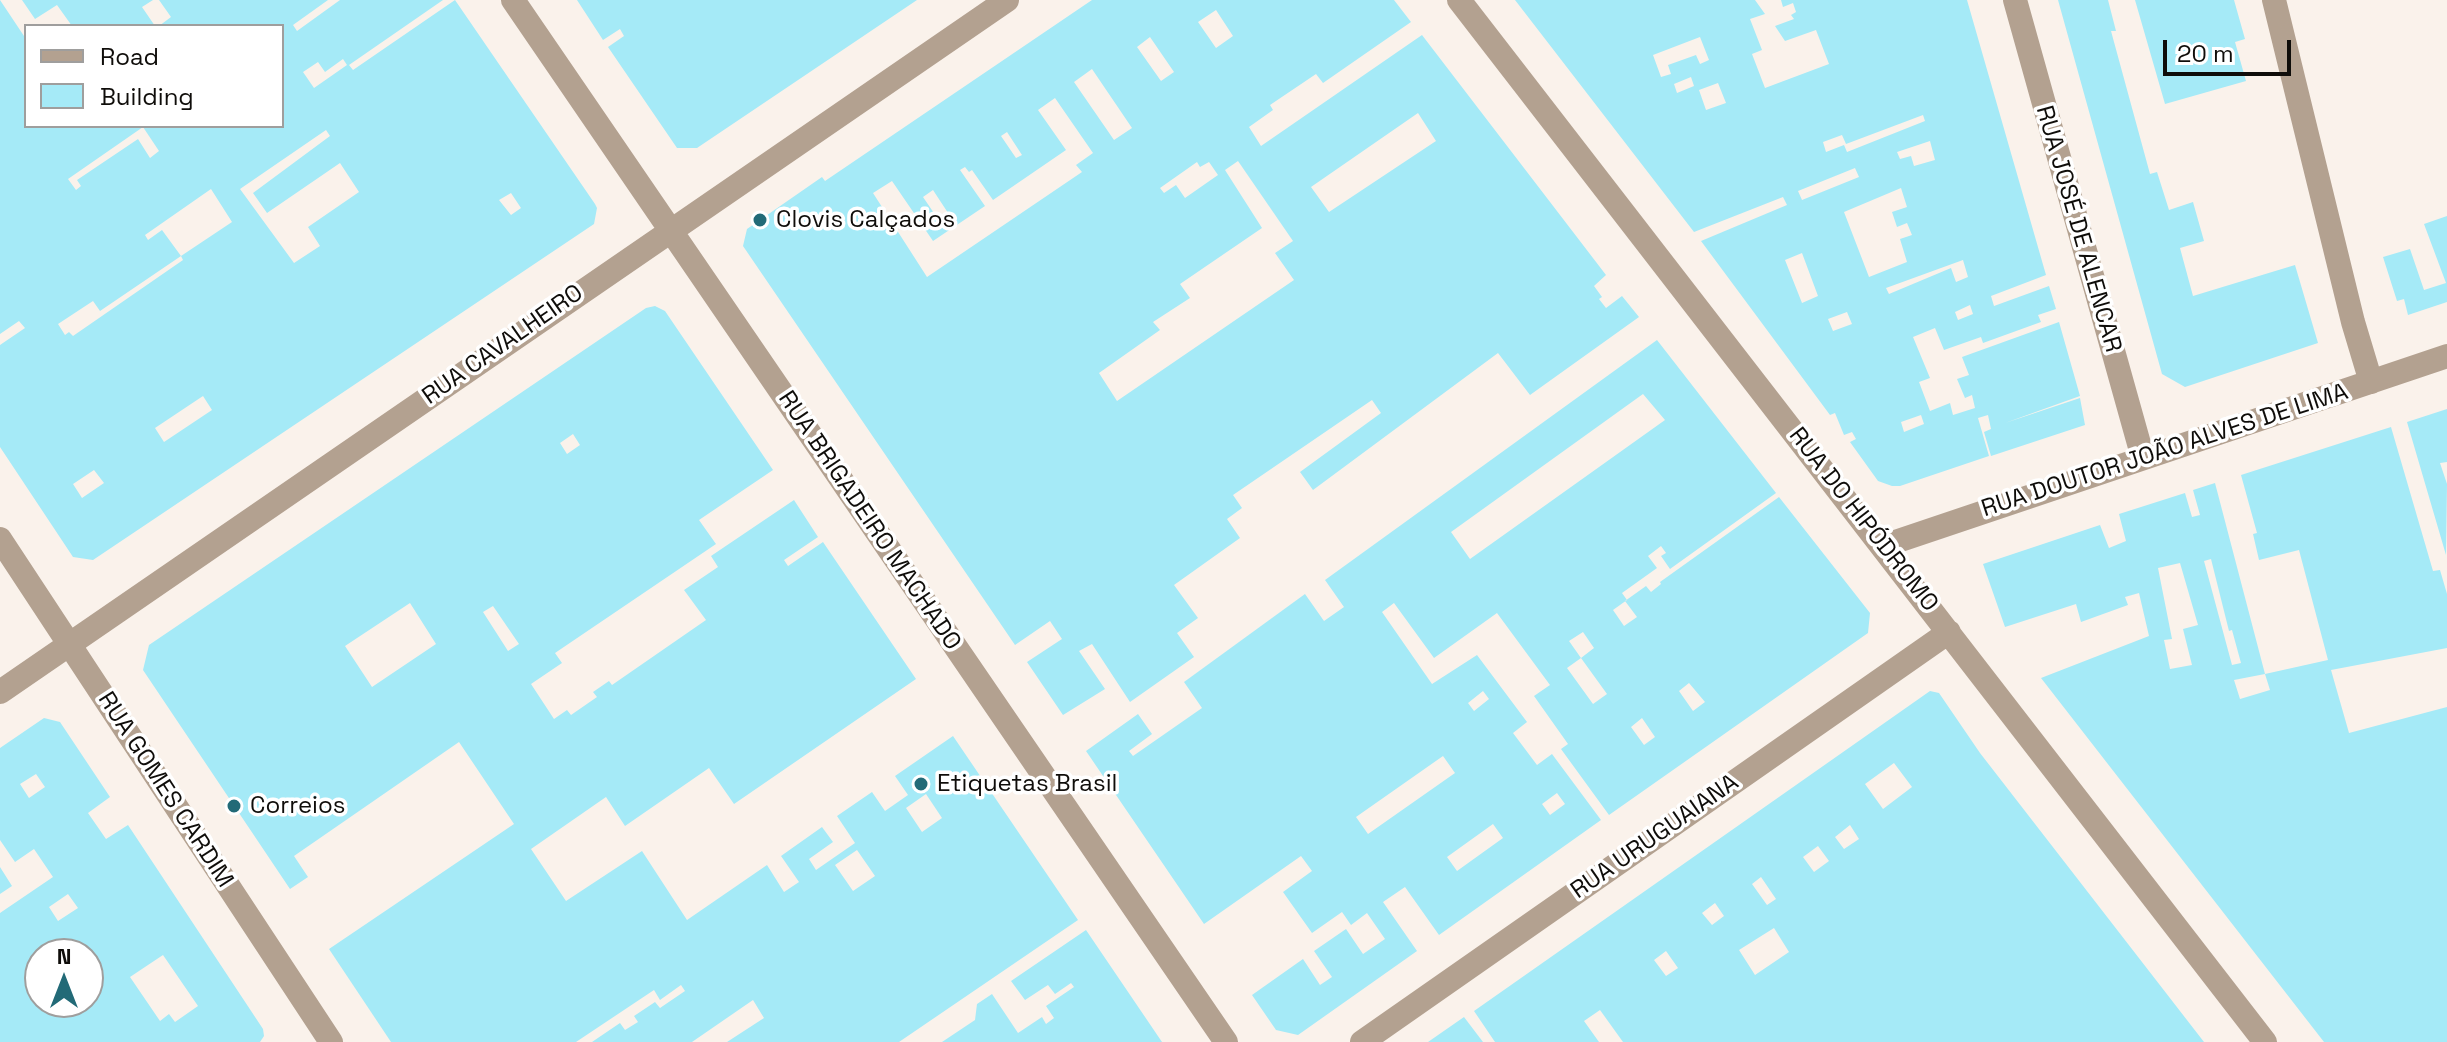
<!DOCTYPE html>
<html>
<head>
<meta charset="utf-8">
<style>
	body { margin:0 }
	#map { position:relative; width:2447px; height:1042px; overflow:hidden; background:#faf2eb; font-family:"Space Grotesk",sans-serif }
	canvas { display:block }
	.legend { position:absolute; left:24px; top:24px; width:260px; height:104px; box-sizing:border-box; background:#fff; border:2px solid #9f9e9d; margin:0; padding:10px 14px; list-style:none; font-size:24px; color:#0f0d0a }
	.legend li { display:flex; align-items:center; gap:16px; height:40px }
	.legend b { width:40px; border:2px solid #9f9e9d }
	.north { position:absolute; left:24px; top:938px; width:80px; height:80px; box-sizing:border-box; background:#fff; border:2px solid #9f9e9d; border-radius:50%; rotate:0deg; font-size:22px; font-weight:700; line-height:32px; text-align:center; color:#0f0d0a }
	.north::after { content:''; display:block; margin:auto; width:28px; height:36px; background:#226a77; clip-path:polygon(50% 0,100% 100%,50% 72%,0 100%) }
	.scale { position:absolute; left:2163px; top:40px; width:128px; height:36px; box-sizing:border-box; border:4px solid #0f0d0a; border-top:0; padding-left:10px; font-size:24px; line-height:28px; white-space:nowrap; color:#0f0d0a; -webkit-text-stroke:6px #fff; paint-order:stroke }
</style>
</head>
<body>
<div id="map">
<canvas width="2447" height="1042"></canvas>
<ul class="legend">
<li><b style="height:10px;background:#b3a190"></b>Road</li>
<li><b style="height:22px;background:#a5eaf7"></b>Building</li>
</ul>
<div class="north">N</div>
<div class="scale">20 m</div>
</div>
<script>
const ctx = document.querySelector('canvas').getContext('2d');
ctx.lineJoin = 'round';
function fillPath(path, color) { ctx.fillStyle = color; ctx.fill(path, 'evenodd'); }
function stroke(path, color, width, dash) { ctx.strokeStyle = color; ctx.lineWidth = width; ctx.lineCap = dash ? 'butt' : 'round'; ctx.setLineDash(dash || []); ctx.stroke(path); }
function write(font, color, halo, rows, align = 'center') {
  ctx.font = font + ' "Space Grotesk",sans-serif'; ctx.lineWidth = 7; ctx.setLineDash([]); ctx.textBaseline = 'middle'; ctx.strokeStyle = halo; ctx.fillStyle = color; for (const [text, x, y, turn = 0] of rows) {
    ctx.save(); ctx.translate(x, y); ctx.rotate((+turn || 0) * Math.PI / 180); ctx.textAlign = isNaN(turn) ? turn : align; if (halo) ctx.strokeText(text, 0, 0); ctx.fillText(text, 0, 0); ctx.restore();
  }
}
const building = new Path2D(`
	M0,0L26,39V126H282V26H159L171,17L159,0H328L293,25L297,31L340,0H443L349,65L353,70L455,0L595,204L597,208L594,224L93,560L73,557L0,447V345L25,328L19,321L0,334ZM343,59L347,65L314,88L303,72L318,62L325,72ZM143,127L159,151L150,158L138,139L77,180L81,186L76,190L68,179ZM326,130L330,136L253,193L267,213L340,163L359,192L308,227L320,246L294,263L240,189ZM211,189L232,222L181,256L162,230L148,240L145,235ZM511,193L521,208L511,215L499,200ZM181,256L183,260L73,336L69,332L65,335L58,324L93,301L100,311ZM203,396L212,410L164,442L155,428ZM94,470L104,483L82,498L73,484Z
	M22,0H153L142,7L155,26H72L57,5L35,19Z
	M577,0H917L697,148H677L608,47L624,36L620,29L603,40Z
	M1092,0H1394L1411,22L1323,83L1316,74L1270,105L1273,110L1249,127L1261,146L1422,35L1606,275L1594,286L1602,297L1599,299L1606,308L1622,296L1639,317L1530,395L1498,353L1313,490L1300,472L1381,413L1372,400L1233,495L1242,508L1227,519L1240,538L1174,585L1198,618L1177,633L1194,657L1130,702L1092,644L1079,651L1105,689L1063,715L1027,662L1062,639L1050,621L1015,645L743,246L747,229L822,177L825,181ZM1216,10L1233,36L1216,48L1198,22ZM1150,37L1174,72L1161,81L1137,47ZM1092,69L1132,128L1114,140L1074,82ZM1055,98L1093,153L1076,165L1082,172L927,277L873,193L892,181L933,241L985,206L960,170L965,167L969,172L972,170L993,200L1066,150L1038,110ZM1418,113L1436,141L1329,212L1311,187ZM1007,132L1022,155L1016,158L1001,136ZM1238,161L1293,241L1275,253L1294,280L1117,401L1099,373L1160,330L1153,322L1190,298L1180,284L1262,228L1225,170ZM1197,162L1200,167L1209,162L1218,175L1185,198L1176,185L1164,193L1160,188ZM933,190L952,219L945,224L940,217L938,219L923,197Z
	M1515,0H1755L1765,14L1750,19L1762,50L1752,54L1765,88L1829,64L1816,30L1785,41L1775,26L1794,19L1791,15L1796,12L1793,3L1783,7L1781,0H1967L2046,275L1991,296L1994,306L2049,286L2056,309L2038,315L2041,322L1983,343L1981,337L1944,350L1935,328L1913,337L1930,378L1919,382L1930,411L1950,403L1953,415L1975,408L1972,395L1965,398L1957,379L1969,375L1962,357L2059,322L2080,396L2005,423L2080,398L2085,425L1991,456L1984,432L1991,429L1988,415L1978,418L1989,456L1900,486H1892L1878,481L1850,442L1856,439L1852,432L1844,435L1835,413L1830,415L1701,241L1787,205L1783,197L1694,232ZM1700,37L1709,60L1700,64L1696,55L1668,65L1671,74L1661,77L1653,55ZM1691,77L1694,86L1677,93L1674,84ZM1718,83L1726,103L1706,110L1699,90ZM1923,115L1925,121L1847,152L1844,145L1826,152L1823,142L1842,135L1846,144ZM1930,141L1935,160L1914,166L1911,156L1900,159L1897,152ZM1855,168L1859,177L1802,200L1798,191ZM1901,188L1907,207L1892,212L1897,227L1907,223L1912,235L1900,239L1907,262L1869,277L1844,212ZM1802,253L1818,296L1802,303L1785,260ZM1963,260L1968,277L1956,282L1951,268L1889,294L1886,288ZM1970,305L1973,314L1958,320L1955,312ZM1847,312L1852,324L1833,331L1828,319ZM1921,415L1924,424L1904,432L1901,422Z
	M2058,0H2108L2116,31H2111L2150,174L2157,172L2169,210L2193,202L2204,241L2180,248L2193,296L2295,265L2318,343L2185,387L2162,374Z
	M2135,0H2234L2245,39L2235,42L2246,81L2165,104Z
	M2447,216V302L2408,315L2404,299L2397,301L2383,257L2410,249L2424,290L2446,283L2424,224Z
	M655,306L665,311L773,470L699,520L716,544L555,653L562,663L531,684L554,719L567,710L571,715L597,697L593,692L609,681L612,685L706,620L684,590L718,567L711,556L794,500L818,537L784,560L788,566L823,542L916,679L734,804L709,768L625,826L606,797L531,849L566,901L642,851L687,920L767,865L784,892L799,882L781,856L822,827L833,842L809,859L816,870L855,843L837,816L872,792L885,811L908,795L895,776L953,736L1078,920L899,1042H727L764,1018L753,1000L692,1042H592L620,1023L625,1030L638,1022L634,1016L655,1002L660,1008L685,991L681,985L660,1000L654,990L576,1042H391L329,949L514,824L459,742L294,856L308,877L290,889L143,670L149,645L646,308ZM573,434L580,445L567,454L560,443ZM410,603L436,644L372,687L345,646ZM493,606L519,644L508,651L483,612ZM926,794L942,818L922,832L906,808ZM857,850L875,876L853,891L835,865Z
	M1657,340L1776,493L1670,569L1661,556L1666,553L1661,546L1648,556L1657,568L1622,593L1627,600L1613,610L1624,626L1637,617L1625,601L1646,586L1651,592L1661,584L1660,582L1779,497L1870,613L1868,633L1609,815L1561,749L1568,744L1534,696L1550,685L1497,613L1434,658L1394,603L1382,612L1432,684L1477,655L1527,722L1513,733L1537,765L1552,754L1601,820L1439,935L1405,887L1383,902L1417,951L1298,1035L1276,1030L1252,995L1303,959L1320,985L1332,977L1314,951L1346,929L1363,954L1385,939L1367,913L1351,925L1342,912L1312,933L1283,892L1312,871L1301,856L1204,924L1086,751L1138,714L1152,734L1129,751L1133,756L1202,708L1184,682L1305,594L1324,621L1344,607L1325,580ZM1643,394L1665,420L1470,559L1451,532ZM1583,632L1594,648L1581,658L1569,641ZM1581,658L1607,694L1593,704L1567,668ZM1689,683L1705,702L1693,711L1679,691ZM1483,691L1489,699L1474,711L1468,703ZM1642,718L1655,737L1644,745L1631,727ZM1443,756L1455,773L1368,834L1356,817ZM1557,793L1565,804L1550,815L1542,804ZM1493,824L1503,838L1457,871L1447,857Z
	M2447,409V462L2440,463L2447,484L2446,555L2407,422Z
	M2391,427L2433,571L2440,570L2447,594V648L2331,670L2349,733L2447,707V1042H2324L2041,678L2149,636L2139,593L2125,597L2128,605L2081,622L2076,604L2005,627L1983,564L2100,525L2109,548L2126,541L2119,514L2185,493L2192,517L2200,515L2193,490L2215,483L2265,674L2328,660L2299,550L2259,560L2253,534L2257,533L2241,475ZM2211,559L2229,631L2232,630L2241,663L2232,665L2204,561ZM2180,563L2198,625L2183,629L2192,665L2170,669L2164,640L2172,639L2158,568ZM2265,674L2270,690L2240,699L2234,680Z
	M1930,691L1939,693L1980,753L2204,1042H1623L1600,1010L1584,1021L1599,1042H1495L1474,1011ZM1894,763L1912,787L1883,809L1865,784ZM1850,825L1859,839L1844,849L1835,837ZM1818,846L1829,861L1814,872L1803,857ZM1761,877L1776,899L1767,905L1752,884ZM1715,903L1724,916L1712,925L1702,913ZM1774,928L1789,952L1755,975L1739,950ZM1666,951L1678,968L1666,976L1654,960Z
	M44,718L60,722L110,797L88,813L106,839L128,825L263,1029L264,1036L260,1042H0V913L53,877L34,849L15,862L0,840V748ZM36,774L45,787L29,798L20,784ZM68,894L78,908L58,921L49,907ZM40,954H88V1002H40ZM163,955L198,1006L175,1022L169,1014L160,1021L130,977Z
	M0,867L12,886L0,894Z
	M1086,930L1162,1042H942L975,1020L977,1004L992,994L1018,1033L1042,1017L1046,1024L1054,1018L1046,1006L1074,987L1071,983L1055,994L1048,985L1025,1000L1011,981Z
	M1464,1017L1483,1042H1428Z`);
const minor = new Path2D(`
	M513,0L1226,1042
	M1459,0L2265,1042
	M2015,0L2143,458
	M2274,0L2353,322L2371,382
	M0,539L331,1042
	M1883,546L2447,356
	M0,692L1007,0
	M1362,1042L1949,632`);
const markers = [
	[760,220,8,"#226a77"],
	[921,784,8,"#226a77"],
	[234,806,8,"#226a77"]
];
const poiNames = [
	["Clovis Calçados",776,220],
	["Etiquetas Brasil",937,784],
	["Correios",250,806]
];
const streetNames = [
	["RUA JOSÉ DE ALENCAR",2078,229,74],
	["RUA CAVALHEIRO",503,345,-35],
	["RUA DOUTOR JOÃO ALVES DE LIMA",2165,451,-18],
	["RUA DO HIPÓDROMO",1863,520,52],
	["RUA BRIGADEIRO MACHADO",869,521,56],
	["RUA GOMES CARDIM",165,790,57],
	["RUA URUGUAIANA",1655,837,-35]
];
fillPath(building, '#a5eaf7');
stroke(minor, '#b3a190', 24);
for (const [x, y, r, color] of markers) { const dot = new Path2D(); dot.arc(x, y, r, 0, 2 * Math.PI); ctx.fillStyle = color; ctx.fill(dot); stroke(dot, '#fff', 3); }
write('24px', '#0f0d0a', '#fff', poiNames, 'left');
write('24px', '#0f0d0a', '#fff', streetNames);
</script>
</body>
</html>
